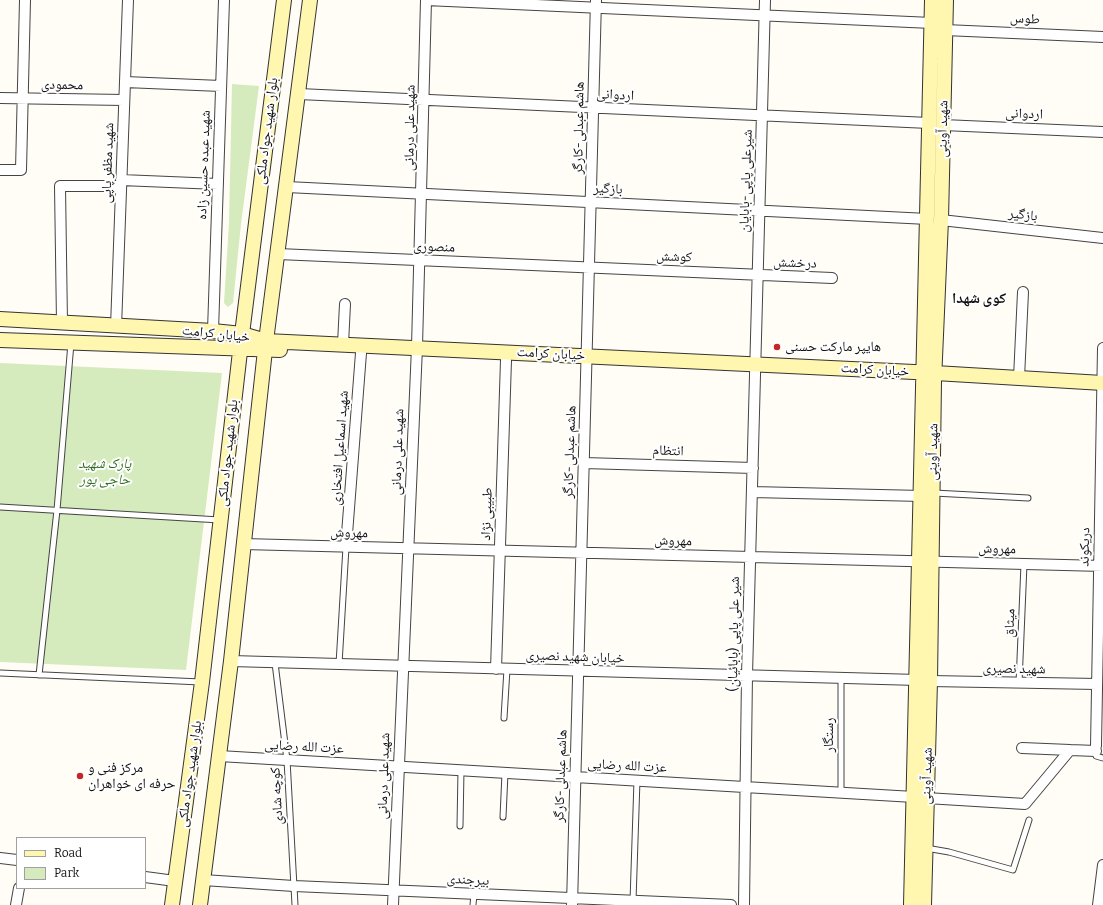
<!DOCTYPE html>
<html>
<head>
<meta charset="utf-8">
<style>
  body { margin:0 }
  #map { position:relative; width:1103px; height:905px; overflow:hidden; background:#fffdf5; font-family:Bitter,serif }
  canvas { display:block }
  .legend { position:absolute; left:16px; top:837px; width:130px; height:52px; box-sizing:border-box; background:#fff; border:1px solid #a0a0a0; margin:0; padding:5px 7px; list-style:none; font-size:12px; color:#111 }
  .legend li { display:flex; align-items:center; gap:8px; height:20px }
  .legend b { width:20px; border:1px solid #a0a0a0 }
</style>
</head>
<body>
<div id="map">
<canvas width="1103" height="905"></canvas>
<ul class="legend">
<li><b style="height:5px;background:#fff6b0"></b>Road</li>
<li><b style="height:11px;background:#d5ebbd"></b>Park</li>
</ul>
</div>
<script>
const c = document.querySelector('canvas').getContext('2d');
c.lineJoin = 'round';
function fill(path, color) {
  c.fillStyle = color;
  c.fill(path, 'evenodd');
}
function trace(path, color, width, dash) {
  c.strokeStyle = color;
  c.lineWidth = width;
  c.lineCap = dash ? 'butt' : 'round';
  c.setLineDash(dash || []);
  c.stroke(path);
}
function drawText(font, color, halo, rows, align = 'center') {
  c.font = font + ' Bitter,"Noto Naskh Arabic",serif';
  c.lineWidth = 4;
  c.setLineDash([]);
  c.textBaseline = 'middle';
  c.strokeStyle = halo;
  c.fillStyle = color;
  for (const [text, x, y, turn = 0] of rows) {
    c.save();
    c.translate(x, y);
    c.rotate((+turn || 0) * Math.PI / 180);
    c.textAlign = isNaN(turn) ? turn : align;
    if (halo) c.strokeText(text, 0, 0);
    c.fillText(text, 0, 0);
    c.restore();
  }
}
fill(new Path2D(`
  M232,84l27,2 -18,138 -8,79 -5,4 -4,-4 5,-80z
  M0,363l222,10 -36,297 -186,-8z`), '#d5ebbd');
const lane = new Path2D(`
  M934,493l94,5
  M0,507l220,13
  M275,663l12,97 8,145
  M339,664l7,-117
  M0,673l201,9
  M39,675l18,-165 14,-167
  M1019,683l5,-119
  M504,718l3,-49
  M1096,750v6l7,2
  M841,792v-114
  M503,817l2,-44
  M460,826l1,-56
  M926,848l23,4 64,18 16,-50
  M633,901l4,-121
  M473,905l1,-11`);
const street = new Path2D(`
  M945,30l158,7
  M125,82l96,4
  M299,94l630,29
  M0,98l124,2
  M943,125l160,7
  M0,170h21l4,-170
  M121,180l97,4
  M287,187l641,32
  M941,220l162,18
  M278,254l554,24
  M62,323l-2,-137h61
  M116,327l12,-327
  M213,331l11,-331
  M343,344l2,-40
  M1019,378l4,-86
  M584,463l169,5
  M752,492l170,4
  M243,544l860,22
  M346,547l15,-194
  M231,661l687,19
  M496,669l10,-309
  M930,681l167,3
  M1096,746l7,-398
  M1022,748l48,2
  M219,756l695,41
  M926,798l99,6 45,-54 26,1
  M0,858l17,2
  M145,877l30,4
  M203,880l91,6 437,19
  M16,905l3,-17
  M393,905l24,-558 9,-347 506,23
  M572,905l24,-905
  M744,905l3,-230 18,-675
  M1098,905l5,-40`);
const secondary = new Path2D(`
  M0,319l213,12 29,3 24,7 669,32 168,10
  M0,340l280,10
  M172,905l30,-223 40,-348 42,-334
  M200,905l31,-244 35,-320 44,-341
  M911,905l21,-905
  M924,905l6,-224 4,-300 7,-161 5,-220`);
trace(lane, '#444', 7);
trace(street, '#444', 12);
trace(secondary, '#333', 16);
trace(lane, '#fff', 5);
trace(street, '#fff', 10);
trace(secondary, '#fff6b0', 14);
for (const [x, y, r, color] of [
  [777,347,4,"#c4262e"],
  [80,776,4,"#c4262e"]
]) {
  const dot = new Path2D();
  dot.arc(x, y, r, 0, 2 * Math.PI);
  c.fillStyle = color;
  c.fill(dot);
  trace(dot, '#fff', 1.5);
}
drawText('14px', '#111', '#fff', [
  ["طوس",1025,19,3],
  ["محمودی",62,85,1],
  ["اردوانی",615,95,3],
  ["اردوانی",1024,114,2],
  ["شهید علی درمانی",410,128,-89],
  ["هاشم عبدلی-کارگر",579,128,-89],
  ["شهید آوینی",943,129,-89],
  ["بلوار شهید جواد ملکی",267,131,-83],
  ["شهید مظفر پاپی",108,163,-88],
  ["شهید عبده حسین زاده",204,165,-88],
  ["شیرعلی پاپی-بابایان",746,181,-88],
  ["بازگیر",608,189,3],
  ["بازگیر",1023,215,6],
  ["منصوری",434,247,2],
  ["کوشش",674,257,2],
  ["درخشش",795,263,2],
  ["خیابان کرامت",216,334,6],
  ["خیابان کرامت",551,354,3],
  ["خیابان کرامت",875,370,3],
  ["شهید اسماعیل افتخاری",340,448,-86],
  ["انتظام",668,451,2],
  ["شهید علی درمانی",398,452,-88],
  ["هاشم عبدلی-کارگر",570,452,-88],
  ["شهید آوینی",933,452,-89],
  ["بلوار شهید جواد ملکی",228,453,-84],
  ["طبیبی نژاد",487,514,-88],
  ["مهروش",349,533,1],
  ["مهروش",673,541,1],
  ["دریکوند",1085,547,-89],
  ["مهروش",997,549,1],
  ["میثاق",1010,623,-88],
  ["شیر علی پاپی (بابائیان)",734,634,-89],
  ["خیابان شهید نصیری",575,657,2],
  ["شهید نصیری",1014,669,1],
  ["رستگار",829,735,-90],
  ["عزت الله رضایی",304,747,3],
  ["عزت الله رضایی",627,766,3],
  ["بلوار شهید جواد ملکی",190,774,-82],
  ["شهید علی درمانی",384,776,-88],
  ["هاشم عبدلی-کارگر",561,776,-88],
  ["شهید آوینی",927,776,-88],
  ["کوچه شادی",277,796,-93],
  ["بیرجندی",468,880,3]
]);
drawText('14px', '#111', '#fff', [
  ["هایپر مارکت حسنی",785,347],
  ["مرکز فنی و",88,768],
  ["حرفه ای خواهران",88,784]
], 'left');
drawText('italic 14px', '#2f6b1f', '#fff', [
  ["پارک شهید",105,464],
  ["حاجی پور",105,480]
]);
drawText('bold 15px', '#111', '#fff', [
  ["کوی شهدا",979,299]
]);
</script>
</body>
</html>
